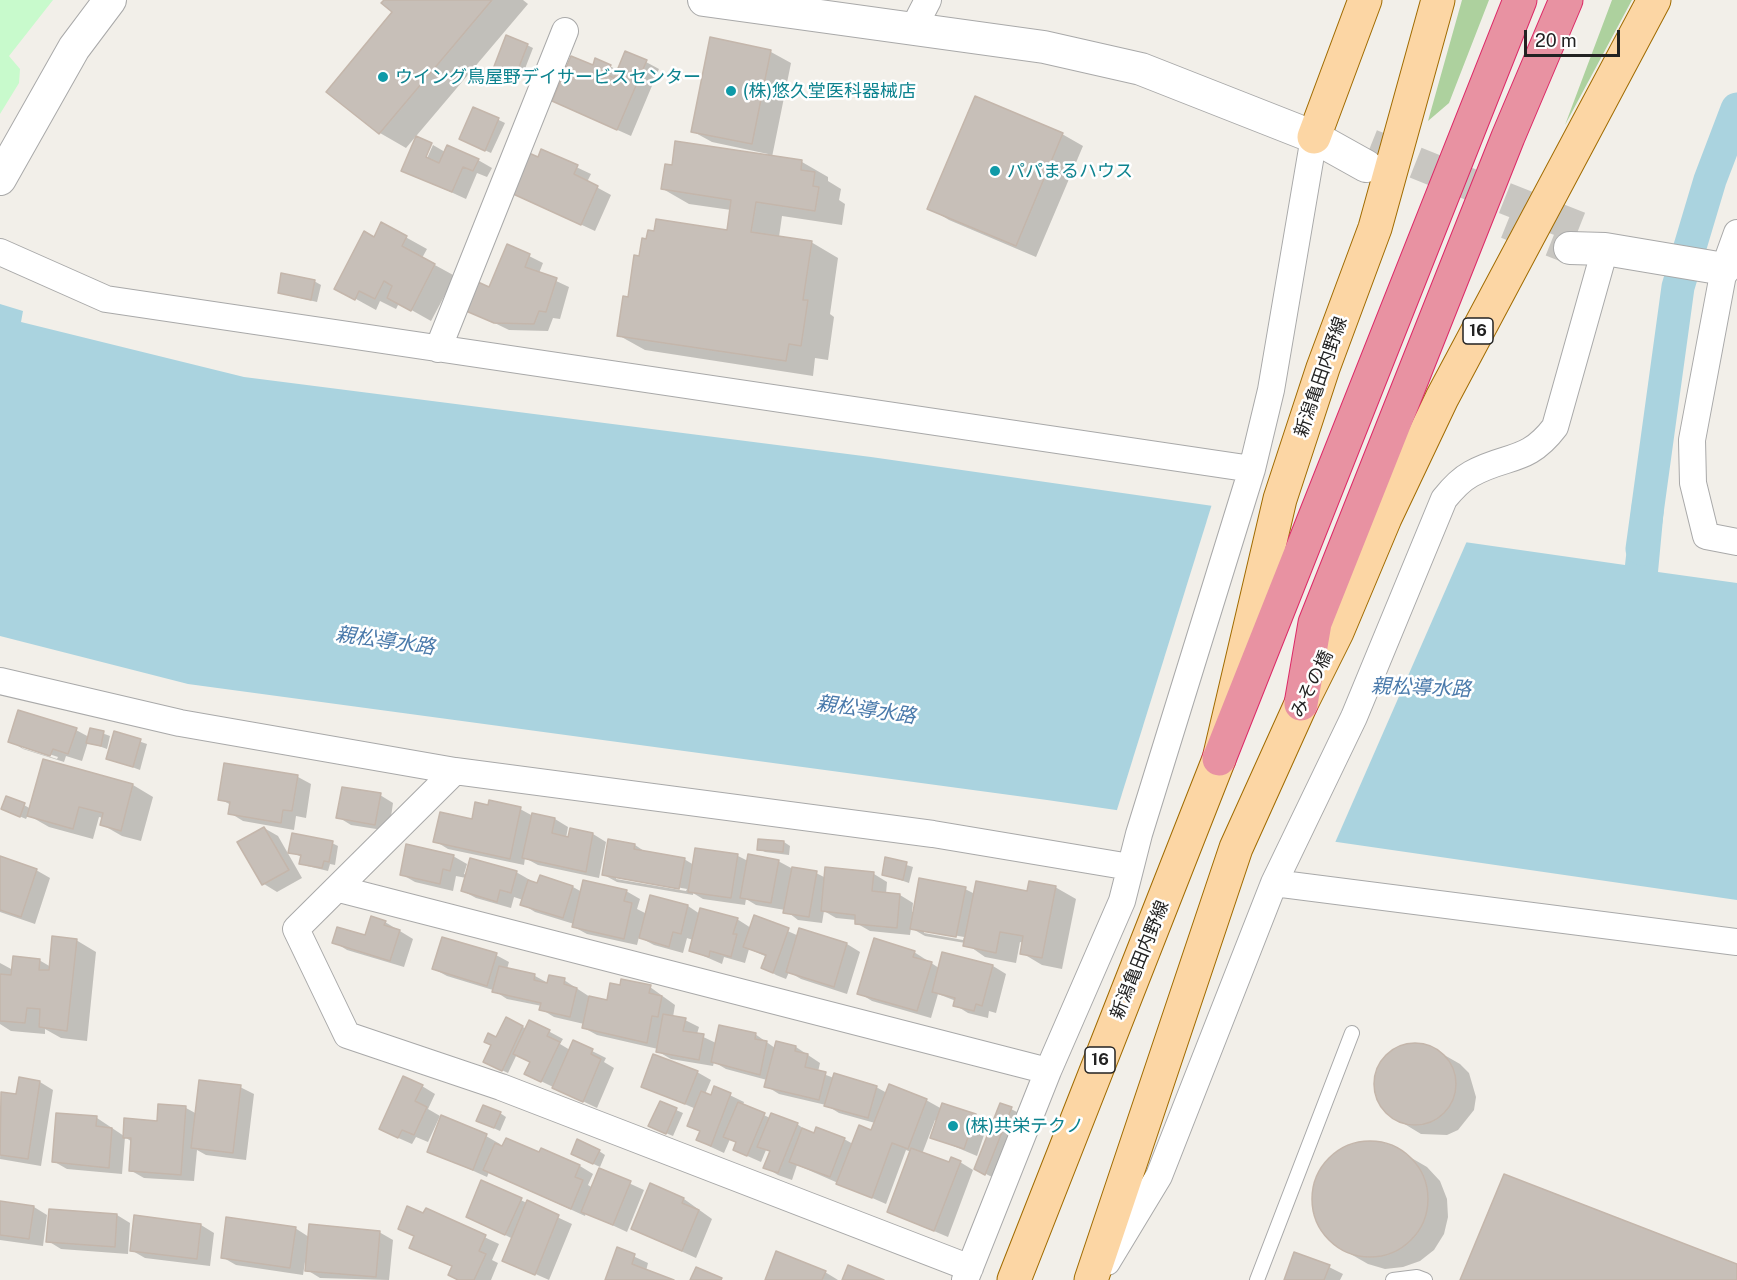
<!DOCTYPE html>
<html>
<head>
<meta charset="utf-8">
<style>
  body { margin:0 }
  #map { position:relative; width:1737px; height:1280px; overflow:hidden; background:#f2efe9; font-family:"Public Sans",sans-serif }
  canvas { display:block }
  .scale { position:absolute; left:1524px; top:30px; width:96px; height:27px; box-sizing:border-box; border:3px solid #222; border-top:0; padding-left:8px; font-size:18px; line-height:21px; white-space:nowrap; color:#222; -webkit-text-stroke:4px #fff; paint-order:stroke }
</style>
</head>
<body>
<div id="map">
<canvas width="1737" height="1280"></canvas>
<div class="scale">20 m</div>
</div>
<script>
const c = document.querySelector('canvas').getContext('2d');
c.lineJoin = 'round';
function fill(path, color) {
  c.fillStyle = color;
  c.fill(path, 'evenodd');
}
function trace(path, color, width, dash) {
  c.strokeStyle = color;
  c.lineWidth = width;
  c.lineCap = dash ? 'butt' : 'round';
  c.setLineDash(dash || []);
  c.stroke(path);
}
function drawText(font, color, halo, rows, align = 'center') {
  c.font = font + ' "Public Sans","Noto Sans JP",sans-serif';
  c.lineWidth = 5;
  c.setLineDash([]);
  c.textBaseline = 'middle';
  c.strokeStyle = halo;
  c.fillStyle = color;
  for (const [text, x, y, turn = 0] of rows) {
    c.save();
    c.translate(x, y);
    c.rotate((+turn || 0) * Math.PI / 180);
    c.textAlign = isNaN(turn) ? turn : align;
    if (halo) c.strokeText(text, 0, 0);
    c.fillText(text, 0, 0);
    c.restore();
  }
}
fill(new Path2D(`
  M1462,0h27l-40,103 -21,18z
  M1612,0h20l-67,125z`), '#add19e');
fill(new Path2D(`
  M0,0h53l-44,56 11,13 -1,14 -19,31z`), '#c8facc');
fill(new Path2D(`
  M0,304l23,7 -2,11 223,55 627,80 754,108 7,-62 32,5 -6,64 79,11v317l-690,-100 -859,-116 -188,-48z`), '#aad3df');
fill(new Path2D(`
  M1212,504l255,37 -133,304 -218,-32z`), '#f2efe9');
fill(new Path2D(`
  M386,0h137l5,4 -122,144 -26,-15 14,-122z
  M527,45l6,3 -12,31 -20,-7z
  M771,52l20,11 -19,94 30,5 26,15v4l13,8 -2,11 6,4 -3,21 -60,-9 -3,21 32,5 27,16 -8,56 4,3 -6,43 -13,-2 -2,18 -168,-26 -27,-15 22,-78 88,-25 3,-22 -42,-6 -26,-15 10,-23 94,-10 1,-2 -56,-12 -20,-11z
  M646,62l13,7 -28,67 -78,-35 40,-34 17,-1 8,5z
  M976,98l86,36 21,12 -47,111 -87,-37 -20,-12z
  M474,108l31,15 -14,30 -24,-11z
  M433,145l12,7 33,8 14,8 -5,9 -10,-4 -11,26 -63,-29 21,-5z
  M542,151l49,23 -4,8 24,13 -16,36 -82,-38z
  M382,224l45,25 -5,9 33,18 -24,45 -32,-18 -3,6 -16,-8 -4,9 -40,-22 39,-49z
  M529,256l14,7 -4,10 30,14 -9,32 -7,-1 -5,13 -39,-1 -41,-20z
  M314,281l7,4 -4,17 -38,-9z
  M91,729l19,7 -3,13 -19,-7 -6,19 -16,-5 -2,6 -41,-13 -13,-8 66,-11 13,7zM22,745l36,12 -1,2 -35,-11z
  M115,733l32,11 -7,26 -32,-12z
  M298,777l13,7 -5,34 -10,-2 -2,14 -51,-9 -13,-8 1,-8 -11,-6z
  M133,785l20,12 -12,44 -19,-5 -21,-12 2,-6 -4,-1 -6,22 -44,-12 -21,-12 -2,4 -23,-10 21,-4 7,4z
  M380,795l13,8 -4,28 -38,-6 -13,-8z
  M489,806l31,3 13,7 22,3 13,8 -2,11 27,-4 13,8 -7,36 -61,-13 -13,-7 -1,7 -76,-16 -13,-8 38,-21z
  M264,828l14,8 24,42 -25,14 -13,-8z
  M759,840l25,2 6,4 -1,9 -24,-3 -6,-3z
  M332,843l6,3 -3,19 -5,-1 -2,7 -21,-5 -7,-3 2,-6 -12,-5z
  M635,845l12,8 37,6 10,6 3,-16 41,7 10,5h30l15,8 23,4 10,5 48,-4 13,8 -1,12 14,1 13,8 -1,9h2l51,-23 10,5 54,-1 26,-6 21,12 -14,70 -20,-4 -20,-12 2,-10 -4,-1 -4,21 -31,-6 -20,-14 -40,-7 -14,-8 -1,7 -40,-4 -14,-8v-3l-20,-2 -12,-7 -2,12 -24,-3 -13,-10 -29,-5 -10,-6 -1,6 -42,-6 -10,-6v2l-76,-13 -13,-7zM616,876l71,13 -1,2 -70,-12zM924,930l40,7 -1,3 -39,-7z
  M453,856l14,8 -3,10 3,1 49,-3 14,8 -1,2 44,5 9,5 44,-1 14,8 -3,10 10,5 41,-8 12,8 37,5 14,9 4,-11 44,19 48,8 13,8 -13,42 -46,-15 -12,-7 -3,7 -10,-4 -13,-8 4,-10 -18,-8 -4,14 -21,-6 -2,7 -32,-14 3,-10 -6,-2 -4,15 -29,-8 -15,-8 -2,8 -50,-11 -13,-7v-3l-39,-12 -13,-8 1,-4 -9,-3 -3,11 -35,-10 -13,-7 3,-13 -10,-2 -3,15 -38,-9 -14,-8z
  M0,858l36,12 14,8 -15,46 -35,-12z
  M887,859l26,8 -4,16 -26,-9z
  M385,922l28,17 -9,28 -57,-17 -13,-8 31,-5z
  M76,940l20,12 -9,89 -26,-3 -16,-9v5l-34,-3 -11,-7v-61l13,7 26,-10 12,7z
  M914,952l25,16 54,-2 13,8 -10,39 -7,-2 -1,7 -20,-5 -13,-8 1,-4 -18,-7 -7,24 -59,-17 -13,-8z
  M496,955l13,7 -2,7 28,7 13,7 16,-3 26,17 18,5 42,-15 25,18 -2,12 12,3 14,7 -2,7 19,9 39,-9 20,14 2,-5 19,4 24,16 -2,9 16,6 42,9 11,6 39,7 16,9 33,7 13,7 -11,33 -45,-19 6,-16 -3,-1 -13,34 28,10 10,-2 13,8 -25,67 -59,-25 22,-60 -5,-2 -20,54 -89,-39 -5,15 -14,-5 -13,-8 6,-15 -5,-2 -5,12 -27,-12 3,-7 -7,-4 -6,14 -13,-6 -13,-7 3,-8 -12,-6 7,-17 -53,-23 54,-14 14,8 -6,14 7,2 3,-8 29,14 -1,3 27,13 27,6 13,9 34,6 9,5 19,-12 3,-9 -36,-10 -13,-8 -47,-11 -13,-8 1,-6 -41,-11 -12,-7 -1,4 -42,-7 -14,-8 1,-2 -61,-14 -13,-7v-4l-30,-7 -13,-8 1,-3 -35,-7 -14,-9 -46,-14 -13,-7z
  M506,1019l21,10 3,-7 20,10 13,7 -3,5 10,6 4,-8 32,16 -2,4 10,6 -17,40 -71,-34 5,-12 -14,-8 -9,19 -17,-8 6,-26z
  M1413,1044l13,2 13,6 21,12 9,9 7,24 -2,13 -16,20 -11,5 -26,-1 -33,-20 -13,-23 4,-26 9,-11 12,-7z
  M20,1079l20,3 13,8 -12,76 -41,-7 2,-65 16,2z
  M422,1086l13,8 -7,15 12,7 -12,26 -12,-5 -4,7 -18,-8z
  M240,1087l14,7 -8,66 -40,-5 -9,-5 -3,31 -50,-3 -14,-8 2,-28 -7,-5 -3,37 -55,-5 -14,-8 44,-43 27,18 62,-28 11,6z
  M660,1103l23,10 -10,23 -17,-7z
  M1011,1109l6,3 -25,65 -10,-5z
  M500,1113l6,4 -6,14 -22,-10z
  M486,1136l14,8 -1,2 40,8 2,-4 39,16 13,8 -5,11 5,3 7,-18 44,20 -17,42 -41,-19 -1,3 -96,-44 -2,5 -58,-26z
  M1370,1142l19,3 38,22 13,14 7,18 1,18 -4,17 -10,16 -14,11 -17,6 -18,2 -17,-5 -21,-12 -17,-11 -11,-16 -6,-18 1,-19 7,-19 12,-14 17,-10z
  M599,1151l6,4 -5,12 -21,-10z
  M482,1182l90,42 -23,56 -45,-20 9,-21 -45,-23z
  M651,1185l33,14 28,20 -16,39 -63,-29z
  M0,1203l34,4 13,8 -4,31 -43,-6z
  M50,1210l67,5 13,8 -2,31 -67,-5 -13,-8z
  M427,1210l72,34 -7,16 6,3 -7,17h-32l-6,-13 -42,-20 5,-10 -16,-9 24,-13z
  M201,1225l13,8 -4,33 -65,-8 -14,-8z
  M295,1228l14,9 70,-5 14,8 -4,40 -69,-2 -13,-8v-8h-2l-2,13 -67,-10 -14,-8z
  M618,1249l30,14 -2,8 24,9h-64z
  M1329,1267l14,7 -3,6h-55z
  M825,1272l13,8h-72z`), '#0003');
trace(new Path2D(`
  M1642,549l36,-262 32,-107 27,-71`), '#aad3df', 33);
const building = new Path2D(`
  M384,0h108l-113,134 -53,-42 66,-80 -11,-9z
  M506,35l22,9 -13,33 -22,-8z
  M710,37l61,13 -19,94 -61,-12z
  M625,51l22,9 -30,70 -65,-29 19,-45 22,9 2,-7 16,7 -5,9 8,4z
  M975,96l88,37 -47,113 -89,-37z
  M473,107l26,11 -14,33 -26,-12z
  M416,136l16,7 -6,14 13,6 8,-18 32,14 -6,12 -10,-4 -11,25 -51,-21z
  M675,141l127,19 -1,10 14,2 -2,14 6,1 -4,24 -59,-9 -5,30 61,9 -9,59h5l-7,46 -12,-2 -3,17 -169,-25 6,-40 5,1 6,-42 5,1 3,-18 4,1 2,-9 6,1 2,-12 71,11 4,-30 -70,-11 4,-25 7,1z
  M541,149l37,16 -4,9 24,12 -17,39 -70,-32 18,-40 9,4z
  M381,222l26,14 -5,10 33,18 -24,47 -24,-13 5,-12 -8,-5 -9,18 -16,-8 -4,9 -21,-11 30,-58 10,6z
  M507,244l23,10 -5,13 32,11 -11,34 -7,-1 -5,13 -40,-1 -28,-12 12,-29 11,5z
  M281,273l34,7 -4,20 -33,-7z
  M18,710l59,18 -9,26 -15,-5 -3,7 -42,-14z
  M90,728l14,3 -3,15 -15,-3z
  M114,731l27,8 -8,28 -27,-8z
  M43,759l90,25 -12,47 -21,-6 3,-12 -24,-6 -6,22 -46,-13z
  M224,763l74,12 -6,36 -9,-1 -2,13 -53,-9 2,-12 -12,-2z
  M342,787l39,6 -6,32 -39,-7z
  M6,796l19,7 -5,14 -19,-8z
  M489,800l32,7 -11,52 -77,-17 7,-30 32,7 3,-17 13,3z
  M532,813l23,5 -3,15 16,4 2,-9 23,5 -7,39 -64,-14z
  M264,827l25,43 -27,15 -25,-43z
  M292,833l41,8 -4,21 -5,-1 -2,7 -23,-4 2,-9 -13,-2z
  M608,839l27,5 -1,5 51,9 -6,31 -77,-14z
  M758,839l26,2 -1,11 -26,-2z
  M406,844l48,11 -4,16 -7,-2 -3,15 -40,-9z
  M695,848l43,6 -7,44 -43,-6z
  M748,854l31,6 -8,43 -31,-5z
  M0,856l37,13 -16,48 -21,-7z
  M885,857l22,5 -4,18 -21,-5z
  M470,858l47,13 -6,22 -11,-3 -3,12 -36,-11z
  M792,867l25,4 -8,46 -26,-4z
  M825,867l49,5 -2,19 28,3 -3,34 -42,-4v-9l-34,-4z
  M540,875l33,11 -10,32 -43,-13 8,-25 9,3z
  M919,878l47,9 -10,50 -46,-8z
  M583,880l44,10 -3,11 8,2 -8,36 -52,-12z
  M976,881l51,10 2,-10 27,5 -14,72 -22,-4 3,-18 -23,-4 -4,21 -33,-7z
  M650,895l38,10 -7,29 -8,-2 -4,15 -30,-9z
  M700,908l38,10 -5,16h4l-6,23 -21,-6 -1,6 -20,-6z
  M754,915l35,13 -16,45 -12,-5 5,-13 -23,-8z
  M371,916l15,5 -2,4 16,5 -10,31 -58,-18 5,-16 28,8z
  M799,928l48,15 -13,44 -48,-15z
  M52,936l25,3 -10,92 -28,-4 1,-18 -13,-1 -2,15 -25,-2v-47l11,1 2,-19 27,3 -1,11h10z
  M442,937l55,16 -10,33 -55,-17z
  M874,938l41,13 -2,6 19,5 -15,49 -60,-17z
  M942,952l51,13 -11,41 -6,-2 -2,7 -21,-5 2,-8 -23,-6z
  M499,966l36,8 -1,6 13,3 2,-8 16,3 -1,6 13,4 -7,29 -31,-7 2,-7 -49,-11z
  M621,979l30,6 -2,8 13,3 -4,21 -6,-1 -5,27 -65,-15 7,-32 18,4 3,-17 10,2z
  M663,1014l23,4 -3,13 21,3 -5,26 -43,-8z
  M506,1017l17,9 -21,45 -19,-9 8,-17 -7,-3 4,-9 8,4z
  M529,1020l21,10 -3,6 13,6 -19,40 -17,-8 6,-12 -17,-8z
  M719,1025l37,8 -1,6 12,2 -7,34 -49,-13z
  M573,1040l20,9 -2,5 10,5 -18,43 -31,-14z
  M776,1041l20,5 -1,5 13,3 -3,13 21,5 -7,28 -55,-13z
  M1374 1084a41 41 0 1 1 82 0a41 41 0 1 1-82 0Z
  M653,1054l45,17 -13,33 -44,-17z
  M834,1073l43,13 -9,32 -44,-12z
  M403,1076l20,9 -8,16 12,6 -13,28 -12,-5 -4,8 -19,-9z
  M19,1077l21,4 -12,78 -28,-4 1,-63 15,2z
  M199,1080l42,5 -8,68 -42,-5z
  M889,1084l38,15 -19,50 -16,-6 -20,55 -36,-14 23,-59 12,5z
  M714,1086l17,7 -20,53 -15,-6 4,-9 -13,-5 14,-35 10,4z
  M660,1101l17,7 -11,26 -18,-8z
  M738,1102l27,11 -18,43 -14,-6 3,-8 -13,-5z
  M942,1103l34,11 -12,35 -34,-11z
  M1000,1103l12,4 -27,68 -11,-6z
  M158,1104l28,2 -5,69 -52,-4 2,-33h-8l1,-20 33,3z
  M483,1105l18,7 -7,16 -18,-7z
  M56,1113l41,3 -1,10 16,2 -3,40 -57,-6z
  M771,1113l27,10 -20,50 -15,-5 7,-17 -13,-4z
  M441,1115l46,19 -14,36 -46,-18z
  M816,1127l29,11 -15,39 -41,-15 13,-34 12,5z
  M506,1138l33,14 2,-4 39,17 -5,12 8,3 -12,29 -88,-39 12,-27 7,3z
  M577,1139l23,11 -7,14 -22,-10z
  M1312 1199a58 58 0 1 1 116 0a58 58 0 1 1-116 0Z
  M911,1148l38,14 2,-5 10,4 -27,70 -47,-19z
  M599,1168l32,13 -18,44 -32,-13z
  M1504,1174l233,90v16h-277z
  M481,1180l41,18 -17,37 -39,-18z
  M650,1183l34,15 -2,5 17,7 -17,41 -51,-22z
  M527,1200l32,15 -24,60 -33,-14z
  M0,1201l34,5 -5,33 -29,-4z
  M407,1206l16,7 3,-5 60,27 -7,16 7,3 -12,26h-16l-10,-5 4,-9 -43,-18 5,-12 -16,-7z
  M49,1209l68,5 -2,33 -69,-5z
  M134,1215l67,9 -4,35 -67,-8z
  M226,1217l70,10 -6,41 -69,-10z
  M309,1224l71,7 -4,46 -71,-6z
  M617,1247l18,7 -3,10 42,16h-69z
  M776,1251l50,20 -4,9h-57z
  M1294,1252l36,13 -6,15h-40z
  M848,1265l36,15h-42z
  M696,1267l26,11 -1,2h-31z`);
fill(building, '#c7bfb8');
trace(building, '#c4b6ab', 1.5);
trace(new Path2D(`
  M1371,145l209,83
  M1507,223l63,25`), '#c8c6c1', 32, [32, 16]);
const service = new Path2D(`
  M1257,1280l95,-247
  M1393,1280l24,-3 8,3`);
const minor = new Path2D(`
  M912,31l16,-31
  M1737,233l-13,36 -32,171 1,43 13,53 31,6
  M0,252l106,47 1146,170
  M438,349l127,-318
  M0,681l180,42 275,48 478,63 197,33
  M455,771l-159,158 51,106 154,52 469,181
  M1274,883l463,59
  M339,889l709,182
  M1107,1262l52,-86 115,-293 80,-166 90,-218c8,-10 16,-19 27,-25 36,-20 56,-10 84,-47l50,-178
  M965,1280l83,-209 74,-170 17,-67 113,-365 19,-79 43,-253`);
const tertiary = new Path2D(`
  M704,0l340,47 97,22 173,68 52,29
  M0,179l74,-131 36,-48
  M1570,248l35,1 119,20`);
const primary = new Path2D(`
  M1314,137l51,-137
  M1014,1280l205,-521 61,-260 43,-131 52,-140 63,-228
  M1091,1280l145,-432 65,-144 36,-72 48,-114 57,-120 212,-398`);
const motorway = new Path2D(`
  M1301,704l14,-81 193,-486 58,-137
  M1219,759l301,-759`);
trace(service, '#a9a9a9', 16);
trace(minor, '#a9a9a9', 28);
trace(tertiary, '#a9a9a9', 34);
trace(primary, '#a06b00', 35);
trace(motorway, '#dc2a67', 35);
trace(service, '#fff', 14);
trace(minor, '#fff', 26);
trace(tertiary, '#fff', 32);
trace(primary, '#fcd6a4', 33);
trace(motorway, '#e892a2', 33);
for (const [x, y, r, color] of [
  [383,77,6,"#0f9aa8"],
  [731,91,6,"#0f9aa8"],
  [995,171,6,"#0f9aa8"],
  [953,1126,6,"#0f9aa8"]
]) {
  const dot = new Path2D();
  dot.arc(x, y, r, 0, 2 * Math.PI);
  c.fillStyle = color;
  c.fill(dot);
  trace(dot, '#fff', 2);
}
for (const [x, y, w] of [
  [1478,331,30],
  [1100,1060,30]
]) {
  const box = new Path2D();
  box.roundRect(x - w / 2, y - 13, w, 26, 4.5);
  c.fillStyle = '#fff';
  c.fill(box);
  trace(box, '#222', 1.5);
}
drawText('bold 16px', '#222', null, [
  ["16",1478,331],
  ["16",1100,1060]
]);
drawText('18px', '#0d838f', '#fff', [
  ["ウイング鳥屋野デイサービスセンター",395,77],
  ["(株)悠久堂医科器械店",743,91],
  ["パパまるハウス",1007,171],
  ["(株)共栄テクノ",965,1126]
], 'left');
drawText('18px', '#222', '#fff', [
  ["新潟亀田内野線",1321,377,-71],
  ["みその橋",1312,684,-64],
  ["新潟亀田内野線",1140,960,-68]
]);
drawText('italic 20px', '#4a7aab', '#fff', [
  ["親松導水路",385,641,8],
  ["親松導水路",1421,688,2],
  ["親松導水路",866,710,8]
]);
</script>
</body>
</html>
